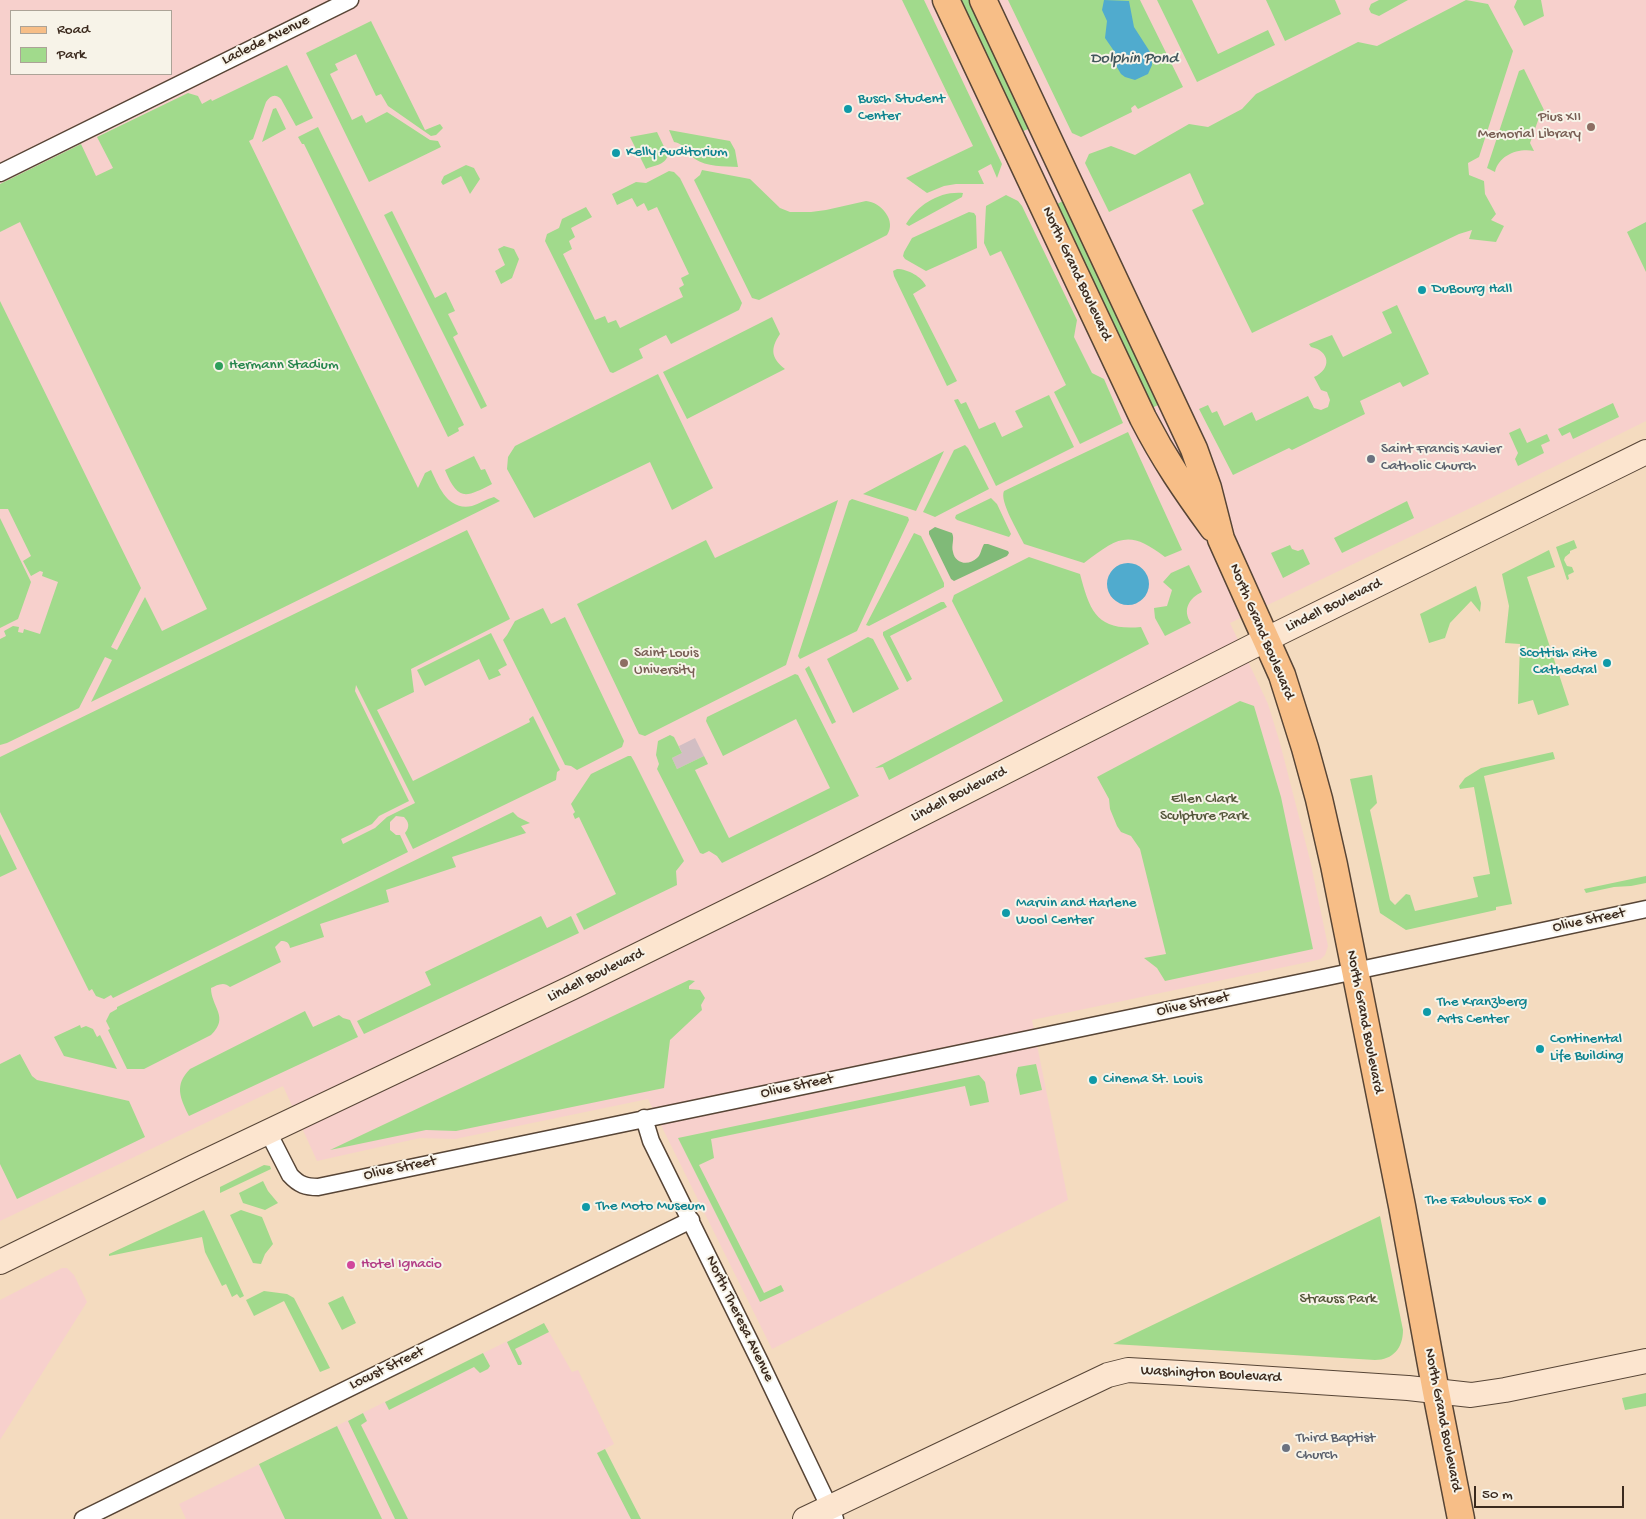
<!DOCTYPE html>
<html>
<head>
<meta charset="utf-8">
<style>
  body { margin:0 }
  #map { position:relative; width:1646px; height:1519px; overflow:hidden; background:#f4dbbf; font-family:"Gochi Hand",sans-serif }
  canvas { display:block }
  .legend { position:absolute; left:10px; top:10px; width:162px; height:65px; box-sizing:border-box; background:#f7f3e8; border:1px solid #aca397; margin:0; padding:6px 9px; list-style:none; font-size:15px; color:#3b2a1e }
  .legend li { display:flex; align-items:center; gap:10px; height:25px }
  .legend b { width:25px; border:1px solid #aca397 }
  .scale { position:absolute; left:1474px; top:1486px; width:150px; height:22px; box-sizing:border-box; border:2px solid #3b2a1e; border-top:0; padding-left:6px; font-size:15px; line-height:18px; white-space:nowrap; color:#3b2a1e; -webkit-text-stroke:4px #f7f3e8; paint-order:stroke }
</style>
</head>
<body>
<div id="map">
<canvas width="1646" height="1519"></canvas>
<ul class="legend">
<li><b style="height:6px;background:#f7be87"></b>Road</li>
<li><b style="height:14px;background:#a1da8c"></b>Park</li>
</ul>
<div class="scale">50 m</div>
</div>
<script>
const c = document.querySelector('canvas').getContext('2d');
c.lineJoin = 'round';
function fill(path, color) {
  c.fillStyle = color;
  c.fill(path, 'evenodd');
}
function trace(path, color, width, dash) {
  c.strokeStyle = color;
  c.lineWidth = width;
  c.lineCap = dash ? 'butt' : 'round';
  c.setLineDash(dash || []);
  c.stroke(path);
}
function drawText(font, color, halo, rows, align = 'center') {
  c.font = font + ' "Gochi Hand",sans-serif';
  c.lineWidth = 4;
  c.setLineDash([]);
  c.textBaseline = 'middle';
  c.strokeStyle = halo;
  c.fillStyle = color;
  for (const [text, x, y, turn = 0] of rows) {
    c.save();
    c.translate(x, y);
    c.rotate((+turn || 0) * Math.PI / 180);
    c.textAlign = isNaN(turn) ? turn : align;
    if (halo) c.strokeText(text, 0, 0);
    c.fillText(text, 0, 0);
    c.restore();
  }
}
fill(new Path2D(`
  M0,0h1646v421l-165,82 -251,120 38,81 12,39 30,117 18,86 -3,9 -4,4 -8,2 -281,59 36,180 -296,149 -124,-250 -193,40 -35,-1 -103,23 -34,-75 -283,135zM11,11h160v63h-160z
  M62,1268h5l7,7 13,27 -87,138v-140z
  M544,1323l28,49 6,-2 36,74 -9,5 36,70h-455l-7,-15z`), '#f7d0cc');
fill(new Path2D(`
  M695,738l9,18 -27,13 -5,-11 10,-5 -3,-7z`), '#d2bec3');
fill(new Path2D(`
  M902,0h22l78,164 -5,14 -6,-14 -13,7 6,13h-28l-12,2 -17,7 -21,-15 67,-32z
  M958,0h13l62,127 -12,5z
  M1008,0h132l43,87 -45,22 -3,-4 -4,3 1,4 -51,25 -9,-4z
  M1157,0h35l26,54 50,-24 7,15 -78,37z
  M1266,0h69l6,14 -56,27z
  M1379,0h29l-29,16 -8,-3 -2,-4 2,-5z
  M1466,0l22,4 25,47 -34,106 -11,6 1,12 15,6 1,13 11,20 -5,6 13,6 -8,16 -27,-3 3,-9 -13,4 -207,99 -60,-123 12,-6 -14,-31 -81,39 -24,-49 4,-9 22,-8 24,9 54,-31 19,3 34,-18 14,-15 102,-52 19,4z
  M1517,0h24l3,16 -20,10 -10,-19z
  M371,21l54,109 15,-6 3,4 -7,7 -5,1 -43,-30 -7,-12 -5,2 -20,-42 -21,10 3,6 -8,4 22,46 10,-5 4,8 21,-11 43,28 8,1 3,6 -72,35 -63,-129z
  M287,65l26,53 -17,8 -15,-27c-6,-6 -11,-3 -15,3l-13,37 -4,2 169,347 7,-15 6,-3c8,17 17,41 41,36 7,-2 14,-7 22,-9l6,4 -409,201 21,-42 -7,-3 -26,51 -72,35 -7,2v-106l6,-3 -2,-5 9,-5 6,1 -1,5 5,1 1,-4 16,5 18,-52 -16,-6 1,-4 -3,-1 -9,5 -8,-15 8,-5 -23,-47h-8v-208l141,287 -30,59 6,3 28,-53 17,34 45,-22 -187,-387 -20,10v-48l81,-40 15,32 17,-8 -16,-31 91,-44 10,3 4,8 9,-5 1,2z
  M1524,69l20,41 -3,2 -11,31 4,8c-16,-3 -35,4 -39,21l-8,-4 32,-97z
  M276,108l10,21 -24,13 11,-33z
  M318,127l146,298 -6,3 1,3 -11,6 -144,-293h-2l-4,-7z
  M669,130l61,11 5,9 3,17c-13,-1 -32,0 -43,-8 -8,-6 -8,-14 -21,-17z
  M657,132l11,23c-3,11 -15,10 -22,14l-16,-32z
  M466,165l8,3 6,11 -10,15 -9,-18 -18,9 -2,-3 3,-6z
  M702,170l48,9 30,29 10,4h21l15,-2 40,-9c15,1 31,20 21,34l-128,65 -7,-2 -58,-118 6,-5z
  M669,171l5,1 6,6 62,125 -3,7 -68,34 -5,-9 -27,14 4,9 -30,15 -3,-1 -65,-131 2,-7 12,-6 3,-9 24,-12 6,10 -21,11 4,9 -6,4 3,8 -9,5 32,66 10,-4 3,7 8,-3 4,8 63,-31 -4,-9 5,-3 -3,-7 8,-4 -32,-67 -9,4 -4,-8 -7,4 -5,-9 -15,7 -5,-11 24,-12 10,1z
  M963,193l-1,4 -53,29 -3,-2c12,-19 33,-33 57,-31z
  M1006,195l12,6 4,5 55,114 -3,17 18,36 12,6 19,44 -43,21 -26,-52 12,-7 -65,-134 -11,5 -6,-13 2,-37z
  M1067,199l95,204 -12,6 -95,-204z
  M392,211l43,87 11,-6 9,19 -7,3 10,20 -5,3 34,69 -6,3 -97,-194z
  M969,212l5,1 2,3 1,32 -51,23 -21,-12 -2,-3 1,-4 8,-14z
  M1646,222v50l-19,-40z
  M504,246l10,3 5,10 -7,19 -11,6 -6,-13 10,-6 -7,-16z
  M897,269c11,0 25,8 29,17l-13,8 44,87 -10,5 -53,-110 -1,-5z
  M1397,305l32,69 -26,13 -3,-5 -40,19 5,13 -73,36 -3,-2 -56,27 -34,-66 9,-4 4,8 5,-2 7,15 28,-14 4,9 52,-25 6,12 7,2 7,-3 2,-7 -3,-8 -6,-2 -7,-13c18,-8 16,-26 -3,-30l-2,-3 23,-9 11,22 49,-24 -10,-21z
  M772,317l8,17c-10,15 -9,24 5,35l-98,50 -24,-47z
  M658,374l55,114 -41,22 -22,-48 -116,56 -27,-49 1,-12 7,-11z
  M1049,395l25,52 -78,39 -42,-86 4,-1 3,5 5,-2 13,27 16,-7 7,15 21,-10 -8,-16z
  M1613,403l6,14 -46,22 -3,-7 -8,4 -4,-7z
  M1520,428l7,15 20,-9 3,7 -9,4 3,8 -26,13 -3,-7 3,-6 -9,-20z
  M1128,432l54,118 -17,7c-36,-28 -47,-20 -81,6l-60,-19c-5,-11 -25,-43 -20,-53z
  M965,445l3,3 21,41 -54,28 -12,-5 31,-62z
  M944,451l-28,60 -53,-17z
  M474,456l7,14 4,-1 7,15c-27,14 -34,17 -47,-14z
  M991,498l6,6 14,30 -2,3 -52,-17 -2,-2 1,-3z
  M852,499l56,18 1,3 -52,111 -57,28 -2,-3 51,-155z
  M838,500l-52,165 -141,71 -6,-2 -62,-130 129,-64 9,18z
  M1407,501l7,17 -72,35 -8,-15z
  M0,518l31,64 -13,37 -18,9z
  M467,530l43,89 -99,50 3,23 -37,18 36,71 117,-59 -1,-3 4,-3 27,54 -3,2 -1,8 -143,69 -8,-16c5,-6 4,-11 -1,-16l-8,-1 -6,6v8l6,5h4l8,17 -295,146 -2,-3 -7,4 -8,-3 -4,-7 -3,2 -89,-179v-55zM356,685l59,118 -28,14 -12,11 -32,16 -2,-5 31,-15 7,-8 30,-15 -54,-110z
  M914,533l7,3 23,47v4l-75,39 -3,-1z
  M1574,540l3,8 -7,3v2l-5,4 -1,3 3,6 5,1 2,5 -6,3 1,4 -2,1 -11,-33z
  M1290,545l2,4 6,2 5,-2 7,15 -27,14 -12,-25z
  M1549,550l6,17 -28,10 42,128 -31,10 -5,-15 -15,4 2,-60 -15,-1 4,-37 -7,-32z
  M1029,557l51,17c10,38 17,57 61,53l8,17 -260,136 -6,-13 -8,1 128,-67 -51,-100 2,-6z
  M1189,565l13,27c-13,6 -20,18 -11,31l-26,13 -10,-18 -1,-10 13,-2 5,-16 -9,-8 8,-9z
  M1476,586l5,17 -1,9 -9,-11 -21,22 -5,15 -16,5 -9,-29z
  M941,602h3l3,5 -57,29 22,43 -5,3 -24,-47v-3z
  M543,608l8,16 14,-7 59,124 -2,6 -45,23 -6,-4 -6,-1 -62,-125 4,-5 8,-14z
  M491,633l16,32 -9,5 3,5 -12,5 -10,-21 -54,27 -8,-16z
  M868,637l5,2 26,50 -46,24 -26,-54z
  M809,666l27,56 -4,2 -27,-55z
  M795,674l3,1 61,121 -137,67 -5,-7 -8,-5 -6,3 -3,-1 -43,-84 2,-5 -3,-9 2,-14 12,-6 4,2 8,16 -10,5 5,11 27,-13 4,8 -13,6 34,68 101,-50 -34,-69 -73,37 -17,-35 1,-4z
  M1240,701l14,5 27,91 32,152 -148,32 -8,-13 -13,-10 22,-4 -26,-105 -9,-13 -10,-4 -4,-6 -7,-17 -1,-10 -12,-22z
  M1553,752l2,7 -71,17 28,128 -16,3v3l-90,20 -26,-17 -30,-134 22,-4 5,28 -7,7 20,90 5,5 11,-11 4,1 5,16 63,-14 -5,-20 17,-3 -16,-87 -14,2 -1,-3 6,-8 16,-10z
  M628,756h3l3,5 50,100 -8,10 1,14 -93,45 -8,-16 40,-20 -37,-77 -4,2 -2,-5 2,-2 -4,-8 20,-30z
  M513,812l5,5 12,6 -9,3 5,7 -74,24 4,10 -70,23 3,12 -69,22 4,13 -34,11c-1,-6 -4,-7 -9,-7l-6,6 6,15 -51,25c-6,-6 -13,-2 -19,1 0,19 19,29 0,47l-67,34h-17l-19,-39 2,-1 -4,-8 4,-8 7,-4v-2z
  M0,834l17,35 -17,8z
  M1646,876v7l-15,3 -17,1 -28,6 -2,-4z
  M541,916l6,12 24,-12 8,17 -215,101 -7,-13 74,-36 -6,-13z
  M689,980l6,1 -6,5v3l11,1 5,8 -4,7 1,5 -32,30 -6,48 -208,43 -30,-1 -96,20z
  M305,1011l8,16 26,-12 4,3 7,2 8,17 -169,79c-9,-18 -15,-31 1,-47z
  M80,1025l1,3 5,-2 7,3 4,8 3,-2 17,34 -53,-13 -10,-19z
  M20,1054l12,22 5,4 92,21 16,36 -128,62 -17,-35v-100z
  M1036,1064l6,26 -22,5 -4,-20 2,-8z
  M979,1075l6,7 4,20 -19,4 -5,-20 -254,53 3,19 -15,7 65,128 17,-8 3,6 -24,11 -82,-164z
  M264,1165l6,1 1,3 -51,24v-6z
  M263,1181l5,10 10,12 -13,7 -22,-7 -4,-10z
  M204,1210l40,86 -4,2 -3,-4 -5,3 -6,-13 -4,2 -17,-34 -3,-15 -93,19v-2z
  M241,1210l21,7 11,27 -8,10 -4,10 -8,-1 -23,-48z
  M1380,1216l23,114c0,18 -10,30 -28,30l-262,-16z
  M264,1291l23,3 7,4 36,70 -10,4 -36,-71 -30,15 -8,-16z
  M343,1296l13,27 -14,7 -14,-27z
  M544,1323l5,9 -34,17 7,14 -1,2h-3l-11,-23z
  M483,1353l7,13 -2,3 -8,4 -6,-6 -85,43 -4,-8z
  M1646,1393v13l-21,4 -3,-12z
  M363,1413l4,8 -6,4 47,94h-13l-47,-98z
  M337,1426l45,93h-97l-26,-55z
  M605,1449l36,70h-10l-34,-66z`), '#a1da8c');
fill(new Path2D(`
  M935,527l17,6c3,6 -1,12 1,19 2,12 16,14 24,6 4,-3 4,-9 7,-14h4l20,7 1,2 -2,3 -53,25 -3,-2 -22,-45v-3z`), '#80ba78');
fill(new Path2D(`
  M1104,0l25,1 5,26 18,28v10l-4,9 -13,6 -10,-3 -4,-3 -6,-10 -1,-13 -9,-13 2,-17 -5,-11z
  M1107 584a21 21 0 1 1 42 0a21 21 0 1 1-42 0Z`), '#50abce');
const street = new Path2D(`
  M0,173l350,-173
  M644,1118l7,23 109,221 75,157
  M268,1132l22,43c9,10 16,12 28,12l1009,-210 319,-68
  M83,1519l608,-299`);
const secondary = new Path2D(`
  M0,1262l194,-95 377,-179 248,-122 448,-227 379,-187
  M805,1519l303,-144 20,-5 53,3 227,15 63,7 34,-5 141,-29`);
const primary = new Path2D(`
  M946,0l197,418c21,41 43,73 70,110
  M983,0l211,449 14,39 13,51 61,136 23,73 14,51 15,66 68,341 34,186 25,127`);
trace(street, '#574536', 19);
trace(secondary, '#574536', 26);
trace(primary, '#574536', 29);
trace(street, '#fff', 16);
trace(secondary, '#fce5cf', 24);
trace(primary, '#f7be87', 26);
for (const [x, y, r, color] of [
  [848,109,5,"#0f9aa8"],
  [1591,127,5,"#8d6e63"],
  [616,153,5,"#0f9aa8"],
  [1422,290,5,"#0f9aa8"],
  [219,366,5,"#2e9e5b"],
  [1371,459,5,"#6b7280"],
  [624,663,5,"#8d6e63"],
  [1607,663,5,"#0f9aa8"],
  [1006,913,5,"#0f9aa8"],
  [1427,1012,5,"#0f9aa8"],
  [1540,1049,5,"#0f9aa8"],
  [1093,1080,5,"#0f9aa8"],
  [1542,1201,5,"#0f9aa8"],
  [586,1207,5,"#0f9aa8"],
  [351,1265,5,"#d1479c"],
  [1286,1448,5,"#6b7280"]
]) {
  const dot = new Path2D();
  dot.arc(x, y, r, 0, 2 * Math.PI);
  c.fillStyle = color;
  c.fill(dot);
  trace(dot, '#f7f3e8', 2);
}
drawText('15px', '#3b2a1e', '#f7f3e8', [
  ["Laclede Avenue",266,41,-26],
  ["North Grand Boulevard",1076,274,65],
  ["Lindell Boulevard",1334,606,-26],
  ["North Grand Boulevard",1261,632,67],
  ["Lindell Boulevard",959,795,-27],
  ["Olive Street",1589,921,-12],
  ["Lindell Boulevard",596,976,-26],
  ["Olive Street",1193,1005,-12],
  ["North Grand Boulevard",1364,1022,79],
  ["Olive Street",797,1087,-12],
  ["Olive Street",400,1169,-12],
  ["North Theresa Avenue",739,1319,64],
  ["Locust Street",387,1369,-26],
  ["Washington Boulevard",1211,1375,3],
  ["North Grand Boulevard",1442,1420,79]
]);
drawText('15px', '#0d838f', '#f7f3e8', [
  ["Busch Student",858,100],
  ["Center",858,117],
  ["Kelly Auditorium",626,153],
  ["DuBourg Hall",1432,290],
  ["Scottish Rite",1597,654,"right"],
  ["Cathedral",1597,671,"right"],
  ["Marvin and Harlene",1016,904],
  ["Wool Center",1016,921],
  ["The Kranzberg",1437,1003],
  ["Arts Center",1437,1020],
  ["Continental",1550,1040],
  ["Life Building",1550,1057],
  ["Cinema St. Louis",1103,1080],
  ["The Fabulous Fox",1532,1201,"right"],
  ["The Moto Museum",596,1207]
], 'left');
drawText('15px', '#785e54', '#f7f3e8', [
  ["Pius XII",1581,118],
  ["Memorial Library",1581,135],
  ["Saint Louis",634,654,"left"],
  ["University",634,671,"left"]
], 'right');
drawText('15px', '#27864d', '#f7f3e8', [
  ["Hermann Stadium",229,366]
], 'left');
drawText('15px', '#5b616d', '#f7f3e8', [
  ["Saint Francis Xavier",1381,450],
  ["Catholic Church",1381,467],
  ["Third Baptist",1296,1439],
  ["Church",1296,1456]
], 'left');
drawText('15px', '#54563a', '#f7f3e8', [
  ["Ellen Clark",1204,800],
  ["Sculpture Park",1204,817],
  ["Strauss Park",1338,1300]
]);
drawText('15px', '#b23c85', '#f7f3e8', [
  ["Hotel Ignacio",361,1265]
], 'left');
drawText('italic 16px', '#42575c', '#f7f3e8', [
  ["Dolphin Pond",1134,60]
]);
</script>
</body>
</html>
